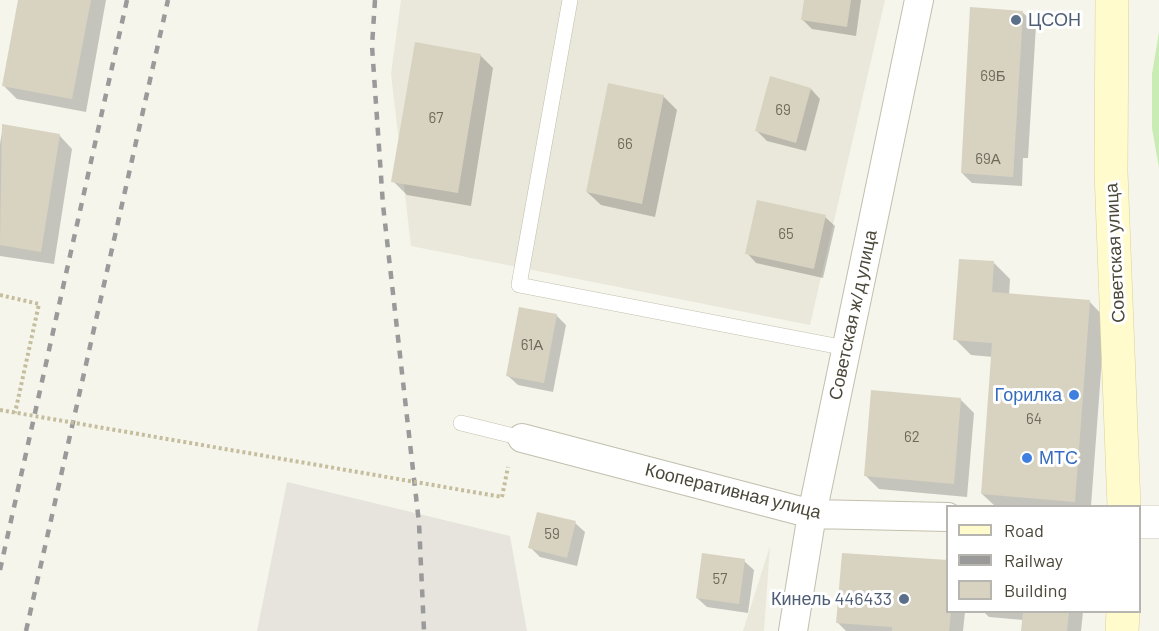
<!DOCTYPE html>
<html>
<head>
<meta charset="utf-8">
<style>
  body { margin:0 }
  #map { position:relative; width:1159px; height:631px; overflow:hidden; background:#f6f5ec; font-family:Barlow,sans-serif }
  canvas { display:block }
  .legend { position:absolute; left:946px; top:505px; width:195px; height:108px; box-sizing:border-box; background:#fff; border:2px solid #b7b5b0; margin:0; padding:8px 10px; list-style:none; font-size:18px; color:#4b4739 }
  .legend li { display:flex; align-items:center; gap:12px; height:30px }
  .legend b { width:30px; border:2px solid #b7b5b0 }
</style>
</head>
<body>
<div id="map">
<canvas width="1159" height="631"></canvas>
<ul class="legend">
<li><b style="height:8px;background:#fffbcd"></b>Road</li>
<li><b style="height:8px;background:#9a9a9a"></b>Railway</li>
<li><b style="height:16px;background:#d8d3c0"></b>Building</li>
</ul>
</div>
<script>
const c = document.querySelector('canvas').getContext('2d');
c.lineJoin = 'round';
function fill(path, color) {
  c.fillStyle = color;
  c.fill(path, 'evenodd');
}
function trace(path, color, width, dash) {
  c.strokeStyle = color;
  c.lineWidth = width;
  c.lineCap = dash ? 'butt' : 'round';
  c.setLineDash(dash || []);
  c.stroke(path);
}
function drawText(font, color, halo, rows, align = 'center') {
  c.font = font + ' Barlow,sans-serif';
  c.lineWidth = 6;
  c.setLineDash([]);
  c.textBaseline = 'middle';
  c.strokeStyle = halo;
  c.fillStyle = color;
  for (const [text, x, y, turn = 0] of rows) {
    c.save();
    c.translate(x, y);
    c.rotate((+turn || 0) * Math.PI / 180);
    c.textAlign = isNaN(turn) ? turn : align;
    if (halo) c.strokeText(text, 0, 0);
    c.fillText(text, 0, 0);
    c.restore();
  }
}
fill(new Path2D(`
  M401,0h484l-75,325 -399,-79 -20,-172z
  M770,546l-6,85h-21z`), '#eae8da');
fill(new Path2D(`
  M287,482l223,54 17,95h-270z`), '#e6e4dd');
fill(new Path2D(`
  M1159,32v136l-7,-40v-54z`), '#c9ebb4');
fill(new Path2D(`
  M20,0h86l-20,112 -69,-13 -13,-13z
  M806,0h55l-5,36 -44,-7 -9,-9z
  M1022,12l14,13 -8,133h-5l-1,28 -50,-3 -10,-10z
  M480,55l13,13 -22,138 -64,-11 -14,-14z
  M811,89l9,10 -14,52 -39,-10 -10,-10z
  M663,96l14,14 -22,107 -54,-12 -14,-13z
  M3,126l56,9 13,14 -18,115 -54,-8v-112z
  M825,217l10,9 -12,52 -67,-15 -9,-10z
  M994,263l16,16 -1,16 80,6 16,17 -14,188h-96l-13,-12 11,-137 -22,-2 -16,-16z
  M556,315l10,10 -13,67 -35,-7 -10,-9z
  M960,399l14,14 -7,84 -88,-8 -13,-13z
  M575,523l10,9 -8,34 -37,-9 -10,-10z
  M744,561l10,9 -6,43 -41,-6 -10,-9z
  M948,612h17l-2,19h-117l-8,-8z
  M984,612h99l-2,19h-59l1,-11 -34,-3z`), '#0003');
fill(new Path2D(`
  M18,0h73l-19,99 -70,-13z
  M804,0h47l-4,27 -46,-7z
  M970,7l53,4 -10,166 -52,-4z
  M415,42l66,12 -23,139 -67,-11z
  M770,76l41,12 -15,55 -41,-12z
  M608,83l56,12 -22,109 -56,-12z
  M2,124l58,10 -19,118 -41,-7z
  M757,200l69,15 -12,54 -69,-15z
  M959,259l35,2 -2,31 98,8 -15,202 -94,-8 11,-151 -39,-3z
  M519,307l38,7 -13,69 -38,-7z
  M871,390l90,8 -7,86 -90,-8z
  M537,512l39,9 -9,37 -39,-10z
  M702,553l43,6 -6,45 -43,-6z
  M842,553l106,7v52h3l-2,19h-57v-4l-56,-4z
  M1023,612h46l-2,19h-46z`), '#d8d3c0');
const service = new Path2D(`
  M570,0l-51,285 327,63
  M461,423l61,15`);
const minor = new Path2D(`
  M522,438l290,76 136,3
  M793,631l19,-117 107,-514`);
const tertiary = new Path2D(`
  M1140,522h19`);
const secondary = new Path2D(`
  M1112,0l-1,172 13,334
  M1122,631l1,-19`);
trace(service, '#c2bfad', 16);
trace(minor, '#c2bfad', 30);
trace(tertiary, '#c2bfad', 34);
trace(secondary, '#d7d19b', 34);
trace(new Path2D(`
  M0,295l39,9 -24,109
  M502,497l6,-30`), '#c5be9e', 4, [3, 3]);
trace(service, '#fff', 15);
trace(minor, '#fff', 28);
trace(tertiary, '#fff', 33);
trace(secondary, '#fffbcd', 33);
trace(new Path2D(`
  M375,0l-3,46 11,159 36,318 5,108
  M0,570l127,-570
  M26,631l142,-631`), '#9a9a9a', 4.5, [8, 8]);
trace(new Path2D(`
  M0,410l502,87`), '#c5be9e', 4, [3, 3]);
for (const [x, y, r, color] of [
  [1016,20,6,"#5c6f8a"],
  [1074,395,6,"#3f7fe0"],
  [1027,458,6,"#3f7fe0"],
  [904,599,6,"#5c6f8a"]
]) {
  const dot = new Path2D();
  dot.arc(x, y, r, 0, 2 * Math.PI);
  c.fillStyle = color;
  c.fill(dot);
  trace(dot, '#fff', 2);
}
drawText('15px', '#6e6a5b', null, [
  ["69Б",993,76],
  ["69",783,110],
  ["67",436,118],
  ["66",625,144],
  ["69А",988,159],
  ["65",786,234],
  ["61А",532,345],
  ["64",1034,419],
  ["62",912,437],
  ["59",552,534],
  ["57",720,579]
]);
drawText('18px', '#4e5e75', '#fff', [
  ["ЦСОН",1028,20],
  ["Кинель 446433",892,599,"right"]
], 'left');
drawText('18px', '#4b4739', '#fff', [
  ["Советская улица",1115,253,-93],
  ["Советская ж/д улица",853,315,-78],
  ["Кооперативная улица",733,491,14]
]);
drawText('18px', '#366cbe', '#fff', [
  ["Горилка",1062,395],
  ["МТС",1039,458,"left"]
], 'right');
</script>
</body>
</html>
